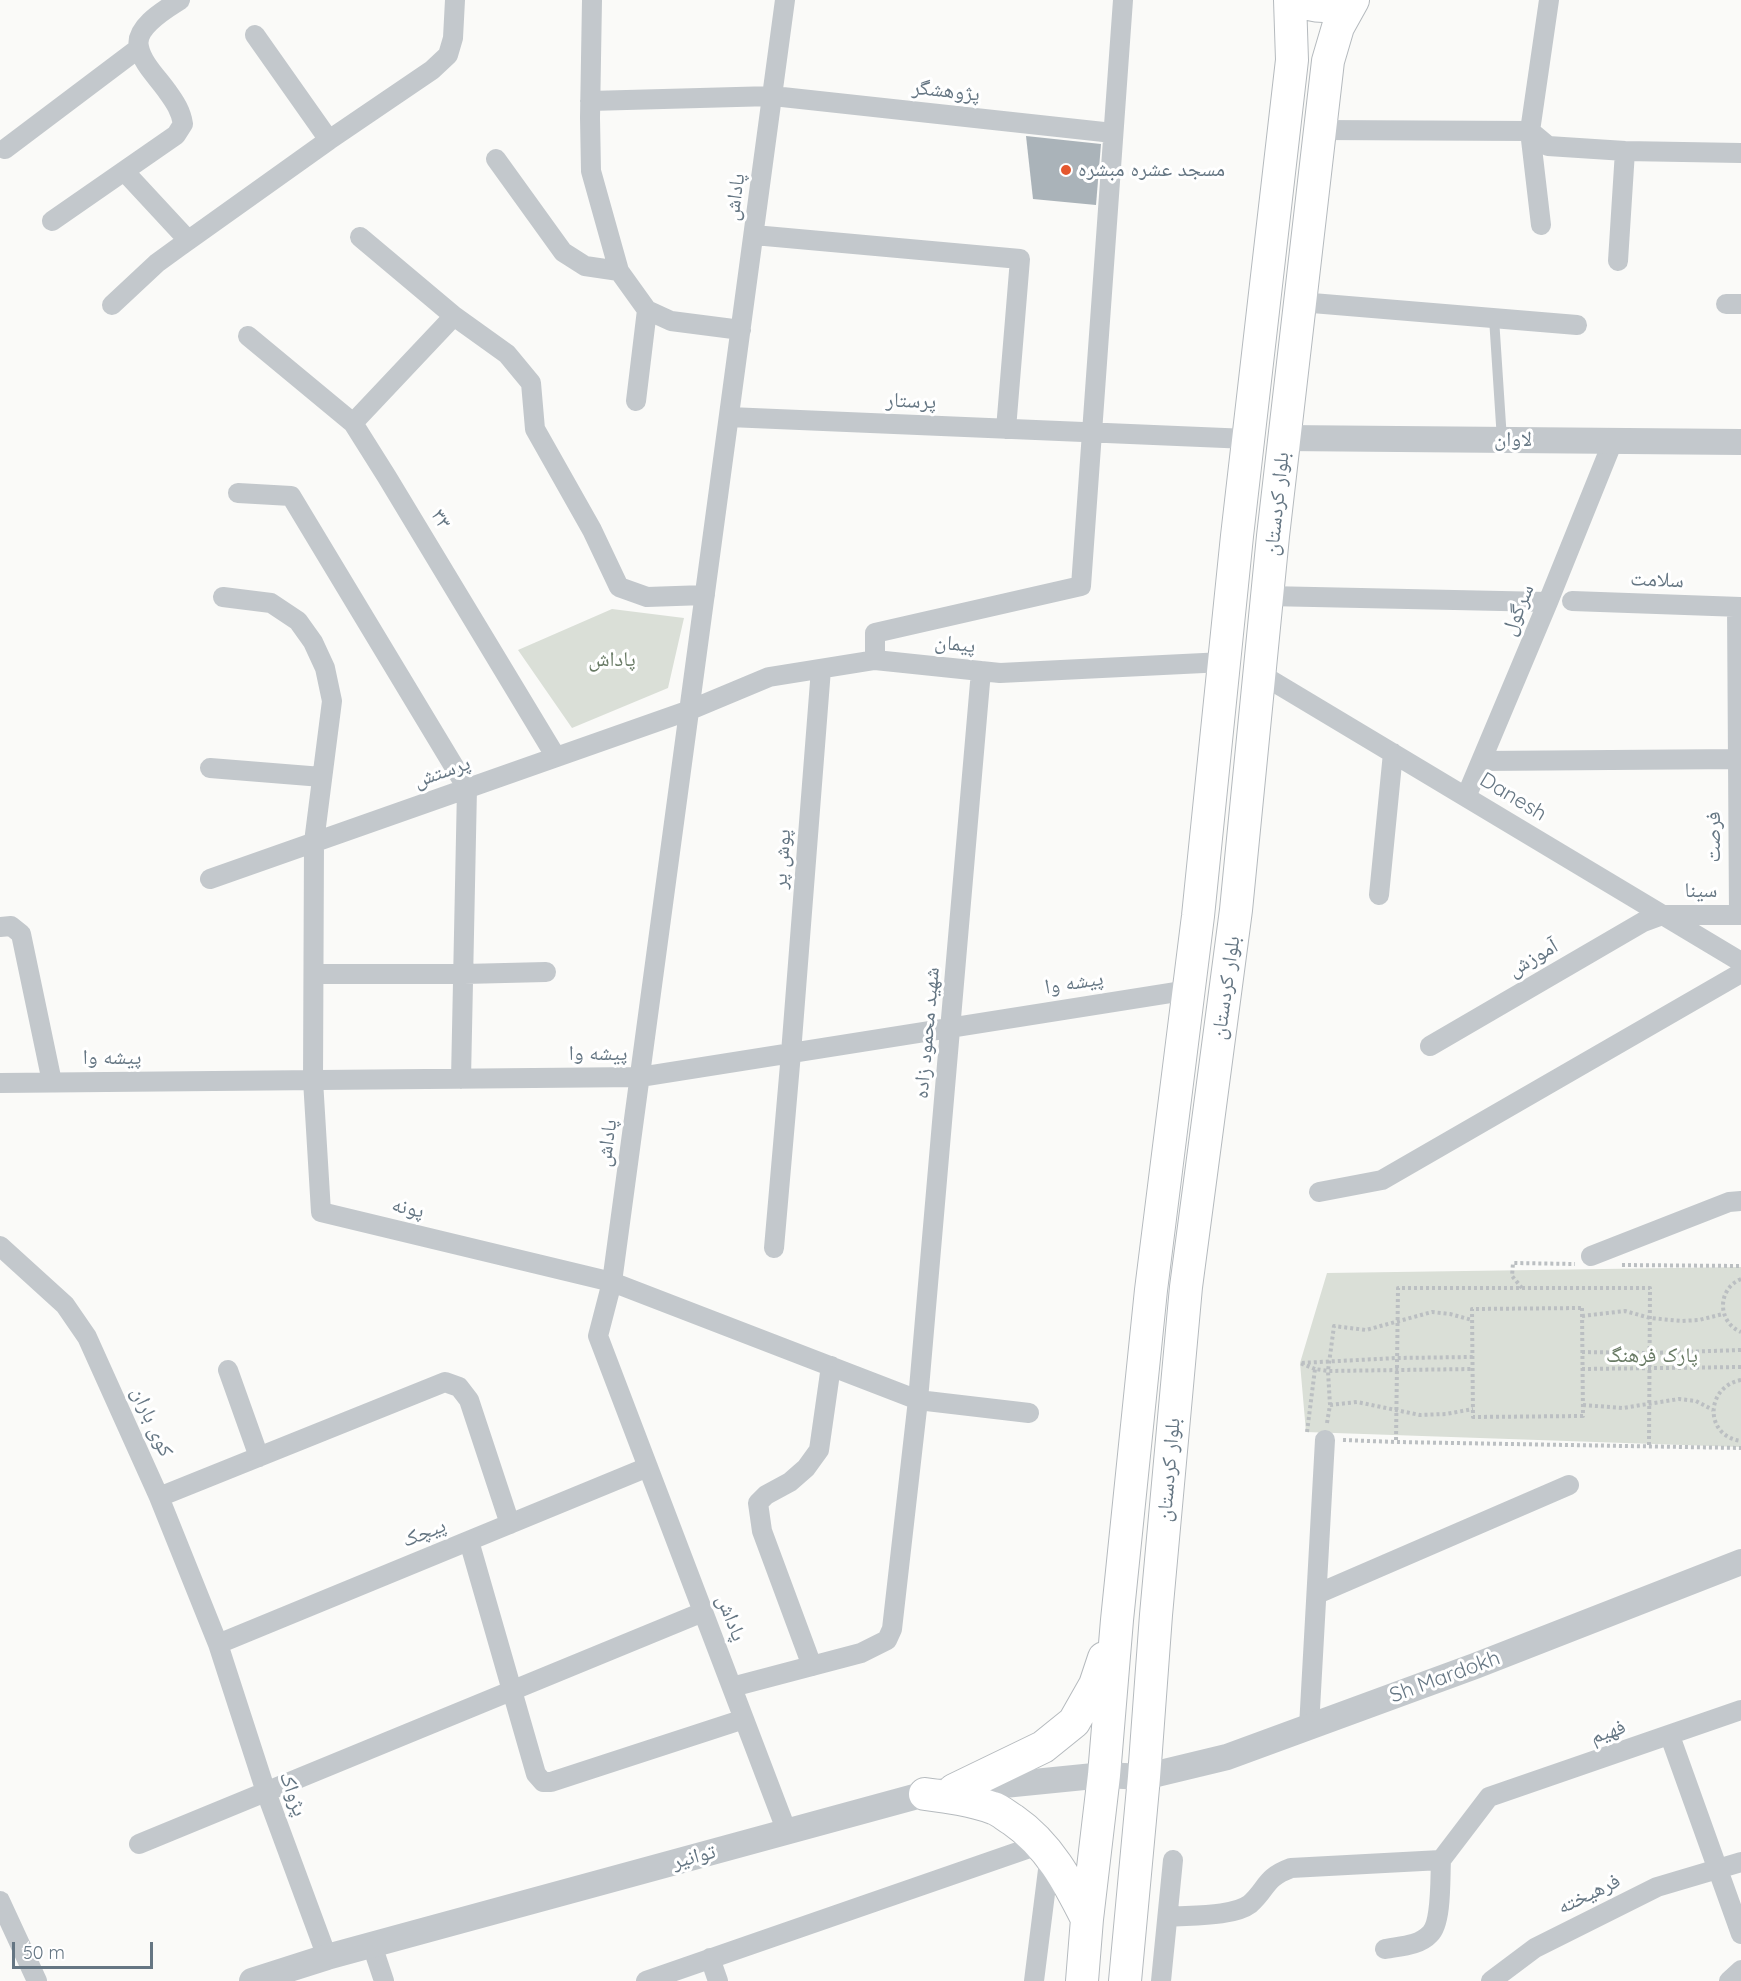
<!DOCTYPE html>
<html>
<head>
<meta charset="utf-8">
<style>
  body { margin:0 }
  #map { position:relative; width:1741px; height:1981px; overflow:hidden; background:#fafaf8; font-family:Quicksand,sans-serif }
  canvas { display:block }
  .scale { position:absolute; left:12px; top:1942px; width:141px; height:27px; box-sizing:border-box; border:3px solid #657683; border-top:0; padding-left:8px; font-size:18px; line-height:21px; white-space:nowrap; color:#657683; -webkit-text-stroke:4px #fff; paint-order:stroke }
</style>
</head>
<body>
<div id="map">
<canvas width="1741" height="1981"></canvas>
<div class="scale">50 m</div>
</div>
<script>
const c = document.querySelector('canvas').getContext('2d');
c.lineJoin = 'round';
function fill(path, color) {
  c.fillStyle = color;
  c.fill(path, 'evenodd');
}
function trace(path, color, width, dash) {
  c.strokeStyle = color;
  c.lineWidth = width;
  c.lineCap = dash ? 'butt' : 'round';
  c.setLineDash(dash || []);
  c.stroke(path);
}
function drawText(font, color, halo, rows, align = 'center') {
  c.font = font + ' Quicksand,"Noto Naskh Arabic",sans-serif';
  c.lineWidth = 6;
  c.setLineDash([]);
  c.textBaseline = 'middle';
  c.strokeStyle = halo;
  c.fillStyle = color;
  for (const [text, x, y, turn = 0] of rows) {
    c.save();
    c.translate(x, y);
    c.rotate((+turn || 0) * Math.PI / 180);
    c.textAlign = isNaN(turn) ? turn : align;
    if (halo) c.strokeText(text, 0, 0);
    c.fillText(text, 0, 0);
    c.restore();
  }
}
fill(new Path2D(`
  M612,609l72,9 -16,70 -96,40 -54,-78z
  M1741,1267v180l-435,-15 -6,-69 27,-90z`), '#dadfd7');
fill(new Path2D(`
  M1026,136l75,8 -5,61 -63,-6z`), '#aab3b9');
const primary = new Path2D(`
  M1299,0c15,8 33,8 48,0
  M954,1790l89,-43 31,-25 21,-37 9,-27
  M925,1794c23,3 46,6 68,14 7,2 13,8 20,12 36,25 55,61 74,99
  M1082,1981l5,-62 17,-144 13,-155 34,-330 47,-374 39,-380 55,-476 -2,-60
  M1125,1981l19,-204 12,-162 30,-328 50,-377 37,-374 55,-475 10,-34 15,-27`);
trace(primary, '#b5babe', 34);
trace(new Path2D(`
  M1622,1265l119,1
  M1741,1279c-24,10 -24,43 0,53
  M1522,1288l-10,-12 1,-13 62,1
  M1582,1308l1,108 -110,1 -1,-108z
  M1582,1316l43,-5 25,7 31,3 18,-1 24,-6
  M1582,1352l68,1 91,-3
  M1315,1369l-15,-6 97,-5 76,-1
  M1582,1369l159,-2
  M1741,1380c-36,7 -37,56 0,61
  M1330,1405l27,-3 63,13 26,-1 27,-5
  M1583,1405l40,3 56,-9 17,2 17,9
  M1327,1423l3,-18 -2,-34 6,-45 32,4 66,-18 18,2 22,6
  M1307,1432l8,-63 13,2 145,-2
  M1343,1440l53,2
  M1649,1445l1,-157h-252l-2,154 345,6`), '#bbbfc2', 4, [3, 3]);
trace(new Path2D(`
  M1494,318l8,122`), '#c3c8cc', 10);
trace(new Path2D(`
  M592,0l-2,118 1,53 28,100 28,39 24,11 70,9
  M785,0l-173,1282 -14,54 189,496
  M255,35l74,105
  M590,101l183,-5 340,37
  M1320,130l210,1 18,15 77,5 116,2
  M5,149l134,-101
  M496,159l67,93 22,14 34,5
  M124,171l64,69
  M52,221l124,-86 7,-11c-2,-13 -8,-22 -16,-33 -9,-13 -25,-28 -28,-44 -5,-20 27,-38 41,-47
  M1541,225l-11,-94 19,-131
  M754,235l266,24 -14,170
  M360,237l94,79 53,38 24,29 4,46 57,101 27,57 28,10 58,-2
  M1618,261l7,-110
  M1300,302l277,23
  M1726,304h15
  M112,305l45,-42 22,-16 150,-107 103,-70 16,-15 5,-17 2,-38
  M248,336l105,87 34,54 169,280
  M636,401l11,-91
  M729,417l519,22
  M353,423l101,-107
  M238,493l53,3 176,292 -6,291
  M1267,596l281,6
  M223,597l48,6 27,18 15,21 12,26 7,33 -18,141 -1,238 8,132 291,70 306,118 111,13
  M1572,601l169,6
  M1737,607l2,308
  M875,660v-27l206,-47 42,-586
  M1259,673l482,289
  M1481,761l260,-2
  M210,768l112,9
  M1466,797l82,-195 65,-161
  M210,879l480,-169 79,-33 106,-17 125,13 224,-11
  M1379,895l14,-142
  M0,927l11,-1 10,8 31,148
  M314,974h150l82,-2
  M1430,1046l213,-124 19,-7h79
  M0,1083l640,-6 549,-87
  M1319,1192l63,-12 359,-207
  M0,1246l65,59 22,32 72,160 59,147 48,148 61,165
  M774,1248l17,-195 30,-384
  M1591,1256l138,-54 12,-1
  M228,1370l31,87
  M159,1497l286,-115 14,5 10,13 41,124
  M469,1541l67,233 7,8h8l193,-63
  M1317,1594l252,-109
  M218,1644l430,-177
  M812,1666l-50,-135 -4,-28 8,-8 24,-13 16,-14 13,-18 12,-84
  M732,1687l129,-34 26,-13 5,-11 26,-229 63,-729
  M1309,1727l16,-287
  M1670,1736l71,198
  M139,1844l564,-232
  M0,1901l37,80
  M1168,1917c21,-2 65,0 82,-13 18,-16 14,-26 41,-36l150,-8 48,-63 252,-87
  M372,1945l12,36
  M1385,1949c15,-3 34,-3 45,-15 12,-11 10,-57 11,-74
  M710,1958l8,23
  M646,1981l395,-137
  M1034,1981l16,-127
  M1161,1981l12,-121
  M1491,1981l44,-33 122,-61 84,-25
  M1729,1981l12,-11`), '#c3c8cc', 20);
trace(new Path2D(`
  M1284,438l457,4
  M252,1981l75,-24 598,-163 29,-4 150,-15 40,2 83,-20 248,-91 266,-104`), '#c3c8cc', 26);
trace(primary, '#fff', 32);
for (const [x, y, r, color] of [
  [1066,170,6,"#e4572e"]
]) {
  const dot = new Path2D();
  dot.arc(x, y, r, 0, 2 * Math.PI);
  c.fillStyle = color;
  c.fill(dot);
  trace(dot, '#fff', 2);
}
drawText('21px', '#657683', '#fff', [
  ["پژوهشگر",946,91,6],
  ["پاداش",735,197,-82],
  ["پرستار",911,401,2],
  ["لاوان",1513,440],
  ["بلوار کردستان",1277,504,-84],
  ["۳۳",441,519,59],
  ["سلامت",1657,580,2],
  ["سرگول",1518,610,-68],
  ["پیمان",955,644,6],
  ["پرستش",442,772,-19],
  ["Danesh",1513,797,31],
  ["فرصت",1714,837,-90],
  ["پوش پر",782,859,-86],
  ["سینا",1701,891],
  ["آموزش",1533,958,-30],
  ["پیشه وا",1074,983,-9],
  ["بلوار کردستان",1226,988,-82],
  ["شهید محمود زاده",927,1033,-85],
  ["پیشه وا",598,1054],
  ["پیشه وا",112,1058],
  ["پاداش",607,1143,-82],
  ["پونه",408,1208,13],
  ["کوی باران",152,1422,66],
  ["بلوار کردستان",1169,1470,-85],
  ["پیچک",424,1533,-22],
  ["پاداش",731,1618,69],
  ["Sh Mardokh",1445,1677,-20],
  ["فهیم",1608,1732,-19],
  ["پژواک",293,1794,71],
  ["توانیر",694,1857,-15],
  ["فرهیخته",1589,1894,-26]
]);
drawText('21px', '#657683', '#fff', [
  ["مسجد عشره مبشره",1078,170]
], 'left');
drawText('21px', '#687a64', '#fff', [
  ["پاداش",612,660],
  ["پارک فرهنگ",1652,1356]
]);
</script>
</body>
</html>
